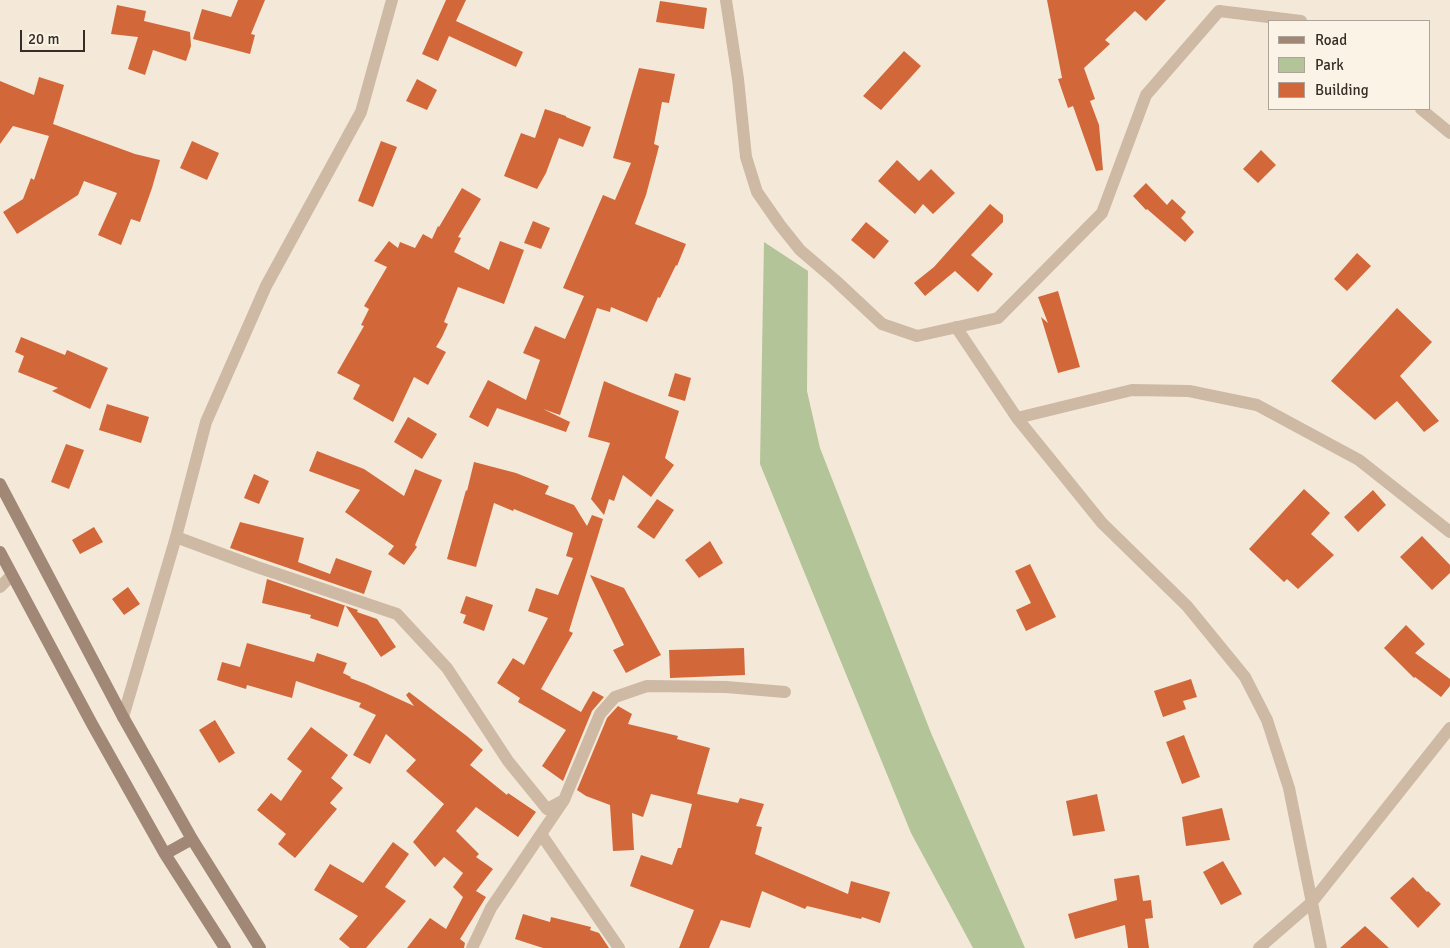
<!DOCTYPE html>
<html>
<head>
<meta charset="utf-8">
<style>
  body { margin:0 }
  #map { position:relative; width:1450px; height:948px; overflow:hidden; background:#f4e9d9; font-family:Signika,sans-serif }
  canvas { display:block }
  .legend { position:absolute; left:1268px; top:20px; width:162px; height:90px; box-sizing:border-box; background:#fbf3e6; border:1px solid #ada499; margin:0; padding:6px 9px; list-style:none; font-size:15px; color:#382d26 }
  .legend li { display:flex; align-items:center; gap:10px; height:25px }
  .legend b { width:25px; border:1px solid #ada499 }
  .scale { position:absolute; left:20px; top:30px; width:65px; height:22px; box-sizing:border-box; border:2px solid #382d26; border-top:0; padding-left:6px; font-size:15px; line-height:18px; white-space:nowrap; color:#382d26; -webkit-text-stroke:4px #fbf3e6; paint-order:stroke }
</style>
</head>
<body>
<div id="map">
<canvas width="1450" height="948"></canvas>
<ul class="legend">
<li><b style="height:6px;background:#a18775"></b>Road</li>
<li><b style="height:14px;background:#b3c498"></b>Park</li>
<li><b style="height:14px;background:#d26739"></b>Building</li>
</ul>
<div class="scale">20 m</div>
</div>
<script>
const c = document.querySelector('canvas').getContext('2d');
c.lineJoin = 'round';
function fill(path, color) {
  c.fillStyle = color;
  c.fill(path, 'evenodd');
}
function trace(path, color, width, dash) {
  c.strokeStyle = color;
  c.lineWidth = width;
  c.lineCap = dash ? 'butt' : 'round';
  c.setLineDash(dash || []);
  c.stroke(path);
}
fill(new Path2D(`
  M764,242l44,29 -1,120 13,57 111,285 94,215h-52l-62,-115 -151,-369z`), '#b3c498');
fill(new Path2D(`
  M238,0h27l-14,34 4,1 -5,19 -57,-15 9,-30 29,8z
  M446,0h20l-10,21 67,31 -7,15 -67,-31 -11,25 -16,-7z
  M1047,0h119l-20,21 -11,-10 -30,29 5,4 -26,24 11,31 -5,2 9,24 4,45 -7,1 -23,-65 -5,2 -10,-29 4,-1z
  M660,1l47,7 -3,21 -48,-7z
  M117,5l29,6 -2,10 46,11 1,14 -5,15 -33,-11 -8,25 -17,-6 10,-32 -27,-3z
  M904,51l17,15 -40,44 -18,-14z
  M639,68l36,6 -6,29 -7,-1 -8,42 5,2 -2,8 -11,41 -11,29 51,20 -9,22 -1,-1 -16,33 -2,-1 -11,25 -36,-15 -1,5 -13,-4 -37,107 -17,-6 27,13 -4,10 -69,-24 -9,19 -19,-10 19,-37 38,20 14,-40 -17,-7 12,-27 30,13 19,-43 -21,-8 40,-93 12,5 16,-37 -18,-5z
  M39,77l25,8 -11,39 82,30 25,6 -8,28 -12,34 -9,-3 -10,26 -23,-10 19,-42 -33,-12 -6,14 -61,39 -14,-22 20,-13 8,-21 3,2 15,-44 -36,-10 -13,18v-63l34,14z
  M417,79l20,11 -10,20 -21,-9z
  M545,109l21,7v1l25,10 -8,20 -24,-9 -13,35 -9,16 -33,-13 17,-43 14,5z
  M192,141l27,12 -12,27 -27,-12z
  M381,141l16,6 -24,60 -15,-6z
  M1261,150l15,15 -18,18 -15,-14z
  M897,160l22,21 12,-12 24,24 -22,21 -10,-10 -8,10 -37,-33z
  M1146,183l21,22 5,-6 14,13 -5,6 13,14 -9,10 -38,-33 -1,1 -13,-14z
  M462,188l19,11 -23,38 3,1 -7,14 35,18 11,-29 24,9 -20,54 -46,-17 -14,35 4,2 -6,13 -6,10 10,5 -18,33 -14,-8 -21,45 -40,-23 7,-14 -23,-12 27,-47 -3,-1 8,-16 -5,-3 23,-39 -13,-6 15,-20 9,7 2,-6 15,6 8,-14 9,5 6,-13 1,1z
  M990,204l13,11v7l-32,33 22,19 -15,18 -23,-21 -30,25 -11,-13 20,-16z
  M533,221l17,7 -9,21 -17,-6z
  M866,222l23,19 -15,18 -23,-19z
  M1357,253l14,13 -24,25 -13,-12z
  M1058,291l22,76 -22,6 -17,-56 7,6 -10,-26z
  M1397,308l35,34 -32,34 39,45 -15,11 -27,-31 -22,19 -44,-39z
  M21,337l44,18 2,-5 41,18 -18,41 -38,-18 6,-3 -40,-16 6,-16 -9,-4z
  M675,373l16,5 -6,23 -17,-5z
  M604,381l26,11 49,19 -14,47 9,7 -23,32 -28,-22 -9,26 -5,-2 -5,16 -13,-16 19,-56 -22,-6z
  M107,404l42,13 -8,26 -42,-13z
  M408,417l29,17 -15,25 -28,-17z
  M66,444l18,6 -15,39 -18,-7z
  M317,451l47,18 40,27 11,-27 27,11 -27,65 2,2 -13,18 -16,-11 6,-8 -49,-34 15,-22 -51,-19z
  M474,462l42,11 33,13 -4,8 29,11 13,21 5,-11 11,4 -34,112 4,2 -32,56 40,23 12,-21 11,6 -12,14 -29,70 -21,-15 24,-36 -48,-28 2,-4 -23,-15 16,-25 11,7 24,-47 -20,-7 8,-23 22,7 15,-37 -7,-2 7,-23 -59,-24 -1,2 -19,-8 -18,64 -29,-8 19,-69 1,1z
  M254,474l15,7 -10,23 -15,-6z
  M1304,489l26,24 -19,21 23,21 -36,34 -11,-10 -3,3 -35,-33z
  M1373,490l13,15 -28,27 -14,-15z
  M657,499l17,11 -20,29 -17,-12z
  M240,522l64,16 -6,24 32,12 6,-16 36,13 -8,23 -134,-46z
  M94,527l9,15 -23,12 -8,-14z
  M1422,536l28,29v8l-18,17 -32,-33z
  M710,541l13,22 -24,15 -14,-18z
  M1030,564l26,53 -30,14 -10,-21 15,-7 -16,-32z
  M590,575l34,13 37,67 -35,18 -13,-23 11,-5z
  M267,579l91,31 -1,2 20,7 19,28 -15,10 -36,-52 -7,22 -28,-9 1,-3 -49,-12z
  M128,587l12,17 -16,11 -12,-16z
  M466,596l27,9 -9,26 -21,-8 3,-8 -6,-2z
  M1406,625l19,19 -10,9 35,26v7l-9,11 -26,-20 -1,1 -30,-30z
  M247,643l67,19 3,-9 30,10 -4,10 8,4 -1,1 16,6 48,22 -8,-11 3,-3 59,45 15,13 -13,15 37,30 1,-2 28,19 -18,25 -42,-30 -20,24 23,23 -3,3 17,12 -17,22 10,6 -26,42 5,4 -1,5h-57l23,-30 16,11 17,-32 -10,-10 10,-14 -19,-16 -9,10 -22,-25 31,-38 -38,-33 10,-11 -30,-26 -16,30 -17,-9 23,-40 -17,-8 2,-4 -65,-22 -4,17 -45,-13 -1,4 -29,-9 5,-18 18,5z
  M744,648l1,27 -75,3 -1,-28z
  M1191,679l6,18 -14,4 3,8 -23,8 -9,-26z
  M618,706l14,8 -4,10 50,12 -1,3 33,9 -13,46 41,9 2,-5 24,6 -8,22 6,1 -7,27 93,40 3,-13 39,11 -10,31 -18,-6 -1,2 -54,-13 -2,3 -43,-18 -12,37 -29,-8 -12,28h-30l15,-38 -64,-24 11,-31 31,10 6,-17h3l11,-44 -41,-10 -8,23 -11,-4 2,37 -21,1 -3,-46 -24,-9 -9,-6 30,-72z
  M215,720l20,33 -16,10 -20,-33z
  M311,727l37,28 -17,23 12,10 -13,15 7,6 -42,49 -17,-14 8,-10 -29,-24 14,-17 10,8 21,-30 -15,-12z
  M1184,735l16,42 -18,7 -16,-42z
  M1097,794l8,37 -32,5 -7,-35z
  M1222,808l8,32 -44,6 -4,-29z
  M393,842l16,12 -24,33 21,14 -40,47h-16l-11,-9 19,-23 -44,-26 16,-26 33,19z
  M1223,861l19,33 -21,11 -18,-33z
  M1139,875l4,26 8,-1 2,18 -8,1 4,29h-21l-3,-23 -50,14 -7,-25 49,-14 -3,-21z
  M1413,877l14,15 1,-1 13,13 -23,24 -28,-30z
  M523,914l27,8 1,-5 40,10 -1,3 9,3 10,15h-66l-28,-9z
  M1365,926l24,22h-49z`), '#d26739');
trace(new Path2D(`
  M726,0l12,79 8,78 11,35 23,33 20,25 35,30 47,44 35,12 81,-18 104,-105 44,-118 73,-84 82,10
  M1421,109l29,24
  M956,327l61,91 85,105 85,83 58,71 22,43 22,68 32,160
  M1017,418l115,-28 57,1 68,14 102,55 91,72
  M176,537l81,30 140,47 50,54 61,93 39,48 17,-9
  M0,587l12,-12
  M123,717l53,-180 30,-115 60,-136 95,-174 31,-112
  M541,834l78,114
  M472,948l19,-40 73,-108 36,-86 15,-17 32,-11 79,1 59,5
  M1259,948l53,-46 138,-174`), '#cdb9a4', 12);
trace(new Path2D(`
  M0,484l123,233 69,122 68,109
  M0,552l92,172 73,130 60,94
  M165,854l27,-15`), '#a18775', 12);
</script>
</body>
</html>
